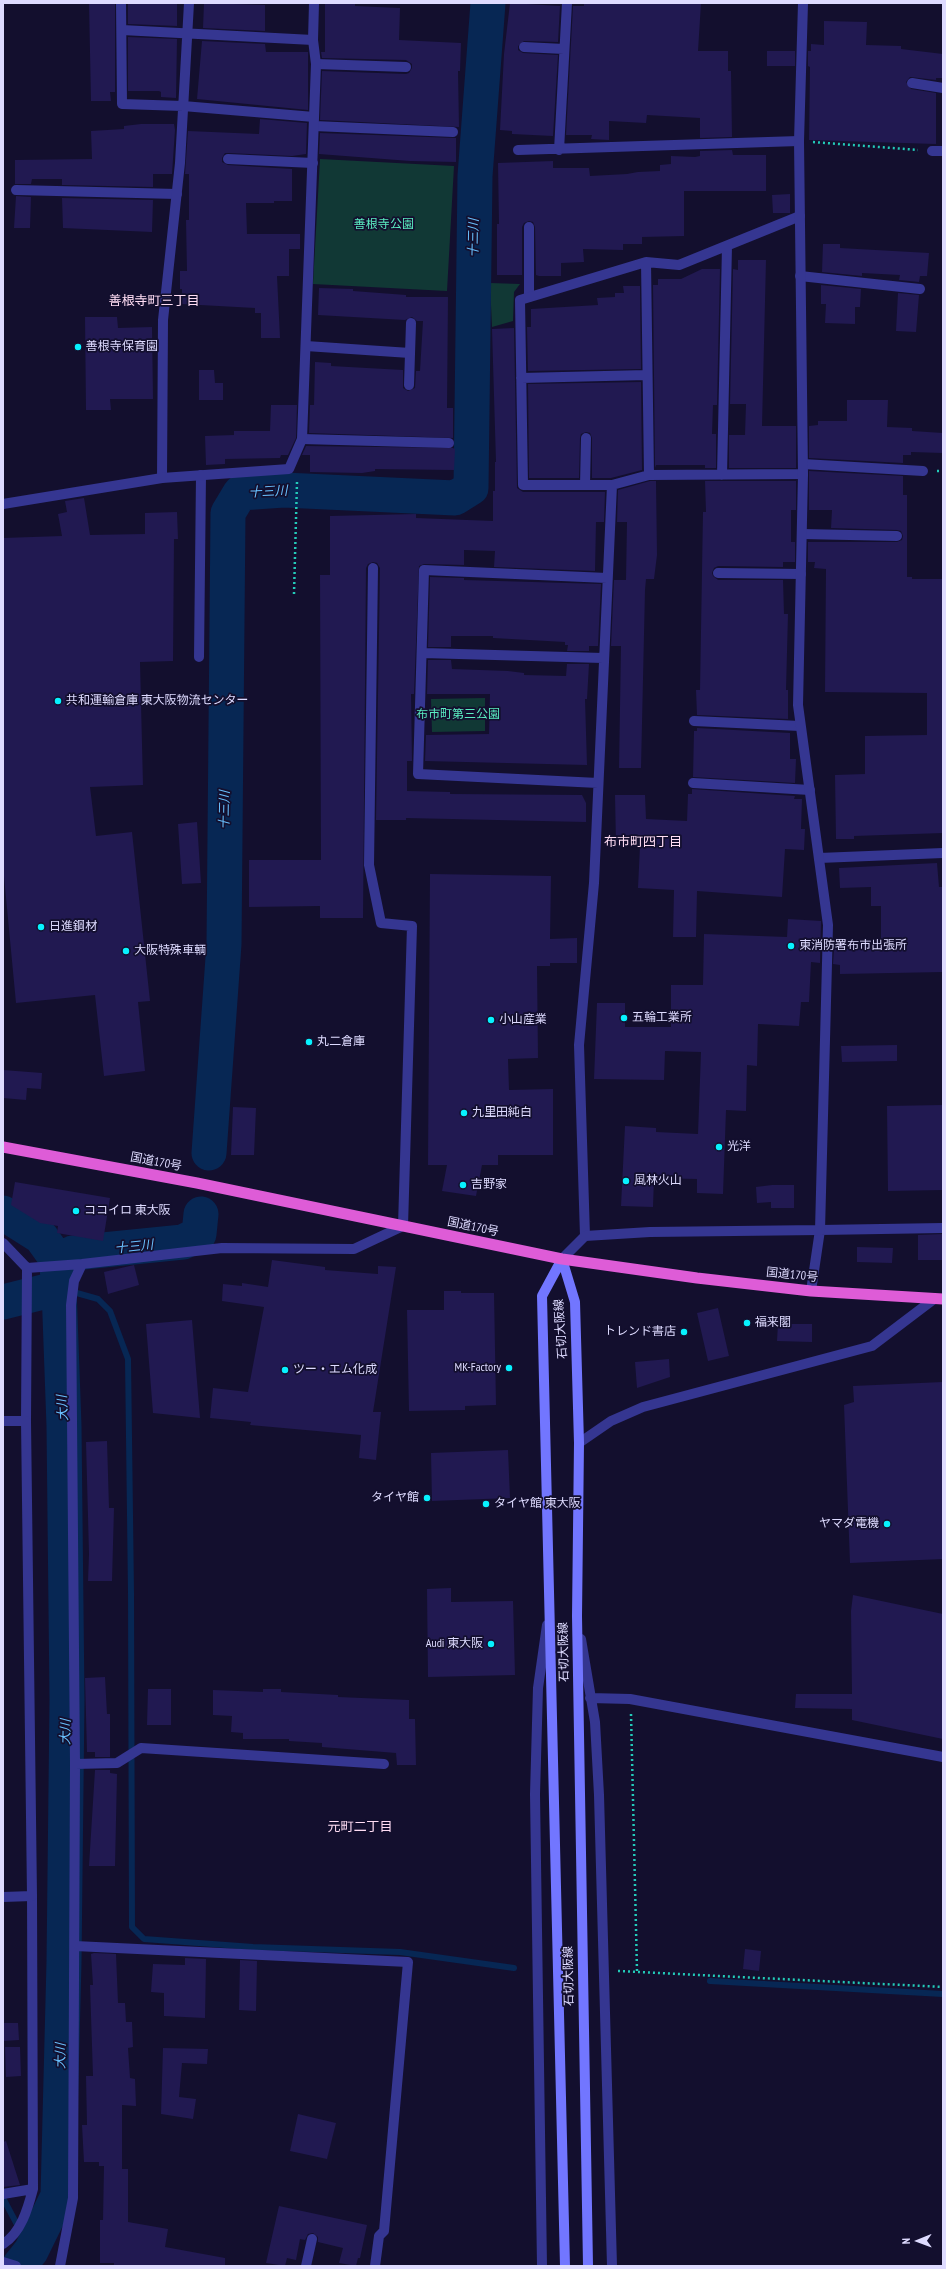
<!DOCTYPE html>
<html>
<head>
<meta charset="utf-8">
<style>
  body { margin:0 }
  #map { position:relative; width:946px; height:2269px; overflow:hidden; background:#130f2e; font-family:"PT Sans Narrow",sans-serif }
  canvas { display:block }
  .frame { position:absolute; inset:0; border:4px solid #dedbff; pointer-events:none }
  .north { position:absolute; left:898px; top:2221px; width:40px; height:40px; -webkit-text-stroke:3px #130f2e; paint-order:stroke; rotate:269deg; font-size:11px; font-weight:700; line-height:16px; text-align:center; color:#dedbff }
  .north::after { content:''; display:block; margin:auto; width:14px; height:18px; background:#dedbff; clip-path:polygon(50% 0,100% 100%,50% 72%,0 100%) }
</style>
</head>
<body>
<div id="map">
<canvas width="946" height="2269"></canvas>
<div class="frame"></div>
<div class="north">N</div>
</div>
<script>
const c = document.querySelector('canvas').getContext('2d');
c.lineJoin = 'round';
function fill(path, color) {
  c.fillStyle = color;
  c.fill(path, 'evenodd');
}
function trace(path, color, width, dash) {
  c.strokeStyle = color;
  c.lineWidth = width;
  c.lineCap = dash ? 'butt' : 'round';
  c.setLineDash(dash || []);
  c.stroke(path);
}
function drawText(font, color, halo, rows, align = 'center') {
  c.font = font + ' "PT Sans Narrow","Noto Sans JP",sans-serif';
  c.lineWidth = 3.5;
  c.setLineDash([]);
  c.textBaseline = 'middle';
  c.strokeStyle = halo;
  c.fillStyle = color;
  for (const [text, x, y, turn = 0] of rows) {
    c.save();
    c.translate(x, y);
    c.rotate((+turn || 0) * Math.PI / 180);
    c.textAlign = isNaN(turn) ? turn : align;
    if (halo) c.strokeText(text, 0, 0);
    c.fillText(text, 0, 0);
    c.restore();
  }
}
fill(new Path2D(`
  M320,159l134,7 -7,125 -134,-7z
  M490,283l30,1 -6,8 -1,29 -21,6z
  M485,698v33l-53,1 -1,-33z`), '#113835');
trace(new Path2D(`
  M59,1288l39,11 12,12 18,48 3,234 1,334 12,12 109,8 147,5 114,16
  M710,1981l233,13
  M3,2198l28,53`), '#072754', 6);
trace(new Path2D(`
  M209,1153l15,-209 4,-431 12,-20 44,-3 171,8 16,-10 4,-312 13,-173
  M3,1213l38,24 15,21 3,30 5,138 3,274 -3,262 -6,234 -27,55 -12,15
  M58,1274l15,-21 110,-11 16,-8 2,-20
  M3,1302l56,-14`), '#072754', 35);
fill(new Path2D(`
  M89,3h26v89h-5l1,9h-20z
  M128,3h49v23l-49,-2z
  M204,3l61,2v26l-62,-3z
  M325,3h30v3l45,2 -1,32 62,3 -1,28h-2l1,56 -139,-7 2,-49 84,3 3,-1 3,-5v-4l-6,-4 -84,-2 -1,-6h4z
  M510,3l50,3 -2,36 -34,-1 -6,5v4l5,3 35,2 -5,81 -41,-2v-3l-12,-1 4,-76z
  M584,3h117l-3,48h30v20h3l1,66 -32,1v-20l-53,-3 -1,8 -37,-2v19l-18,-1 1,-4h-26l7,-129h11z
  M824,21l43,1 -1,23 35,1v3l42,5v24h-7v2l-26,-3 -4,5 5,7 25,4v51l-127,-4 1,-73 -2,-1v-15h3v-7l13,1z
  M128,37l49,2 -1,59 -15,-1v-5l-2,-1h-31z
  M202,41l63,3 1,8h42v58l-111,-11z
  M767,51h28v15h-28z
  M260,119l47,4 -1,31 -14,2 -64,-3h-3l-3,5v4l6,3 64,4v32h-18v2h-28l1,31h53v15h-11v27h-12l3,62h-19v-25h-6v-5l-73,-4v-15h-2v-18h7l-1,-51h3v-46h-4l3,-43 71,3z
  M141,124h33l1,6 -3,44h-19v13l-91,-2v-6h-30l-1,5h-16v-24l77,-1 -1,-28 33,-2v-3z
  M320,133l136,5v24l-46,-1 -91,-7z
  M732,150l1,5h33v36h-82v45l-42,1v7h-19v6l-40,-1 1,13 -23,1v13h-22l-3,-1 -1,-48 -2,-5 -4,-1 -5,2 -2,4v48h-25v-51h2l-1,-61 55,-2v7h36l1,8 37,-2 11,-2 22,-1v-6l11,-1v-8l24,1 5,-1v-5z
  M790,194v19h-17l-1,-18z
  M16,196l15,1 -1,31h-16z
  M62,198l91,2 -1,32 -89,-4z
  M823,244h17v4l89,5 -2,23h-7l-1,6 -20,-2 1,-5 -38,-2v3l-40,-4z
  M738,260h28l-4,166h34v42h-67v-33h16l1,-31h-16l3,-135 5,1z
  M702,269h18l-3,136h-4l-1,29h4v34h-11v-3h-49l-1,3 -2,-183h5v-6h23z
  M821,285l40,4 -1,18h-5v17l-30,-1 1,-19h-5z
  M623,286h17l1,83 -113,2 -1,-44h4v-18l67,-4 -1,-7 18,-1v-4h9z
  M319,288l34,1v2l53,4v2h42l-1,111h6v30l-144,-5 1,-28h4l1,-43 16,1v3l72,4v18l5,3 7,-3 1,-17h4l3,-50h-6l-5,-4 -7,3 -87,-5z
  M898,293l21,2 -3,37 -20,-1z
  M85,317h32l1,11 34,-1 1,72h-43l1,11h-25z
  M514,328l3,160 6,4h82l-1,30h-8l-1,49 -101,-4 1,-16 -31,-1v15l-40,-1 -5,2 -5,128h-3l1,67h-5v30l43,1v2l132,1 4,8v19l-180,-4v2h-30l4,-252 -3,-5 -4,-1 -5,2 -2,4 -3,350h-43v-12l-71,1v-47h72l-1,-285h10v-59l86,-2v4l77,3v-30h2v-29h1l-4,-133z
  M199,370h15l1,13h8v17h-24z
  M641,382l1,88 -31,8h-19v-40l-2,-5 -4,-1 -5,2 -1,4 -1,40h-50l-1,-94z
  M847,400h41l-1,27 25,1v3l31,2v20l-32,-1v3h-8v8l-94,-5v-32l9,-1v-4h29z
  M271,405h26l-1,33 -8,17h-7l-1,3 -55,1v5l-19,1 -1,-29 29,-1v-4h36z
  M306,446l147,2 2,1 -1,21 -79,-1v2l-13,2 -52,-1v-17h-8z
  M809,471l94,5v19h4v82h5v2h31v254l-89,3v3h-18l-1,-64 30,-1v-38l62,-1v-42l-102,-1 1,-123 -12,-1 1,-6h-7v-20h89l5,-2 1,-4 -2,-5 -4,-1 -66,-2 1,-18h-23z
  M650,481h6l1,74 -3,24h-8l-1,11 -4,178h-22l2,-122h-10l3,-66h12l1,-58h-10l1,-32z
  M705,481h91v29h-5v32h4v20h-12v5l-65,-1 -4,2 -2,5 1,3 5,4h65l1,34h4l-2,76h2v29l-91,-4 -1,-25h4l3,-178h3z
  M84,498l6,37 55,-1v-21l32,-1 1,27h-4l-1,122 -33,1 3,123 -53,2 6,49 36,-4 18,169 -12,1 7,69 -41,5 -9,-81 -79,8 -13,-137v-328l59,-2 -4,-22 9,-2 -2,-11z
  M430,577l34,1v2l137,4 -3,62h-9v5h-22l1,-6h-3v-3l-72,-4v-2h-42v11h-23z
  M428,660h23l1,9 56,2 16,2v2l42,1 1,-12h22l-2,35h-2l2,66 -162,-4 1,-26 63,-1 1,-40h-63z
  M697,728l93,5v26h6l-1,24 -102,-6 1,-46h3z
  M692,789l103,7 -1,3h8l-1,30h4l-1,21 -19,-1 -3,48 -85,-6 -1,46h-23l1,-47 -36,-2 2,-42 -24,-2 -1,-49h30l1,24 41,2 1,-27h4z
  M197,822l4,61 -19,1 -4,-60z
  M937,863l2,24h4v85l-103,2v-9l-7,-1 1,-15h47v-43h-10v-19l-31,1 -1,-20z
  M430,874l121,2 -1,63 27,-1v25h-27v3h-13l1,92 -30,1 1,31 44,-1v66h-55v10h-16l-6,31 -34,-5 5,-26h-19z
  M788,919l33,2 -1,42 -9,-1 -2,40h-8l-2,24 -41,-2 -1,42 -10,-1 -1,46 -20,-1 -3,84 -26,-1v-14l-43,-1 -1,29 -32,-1 4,-80 31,2v4l42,2 3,-82 -36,-1 -1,29 -70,-1 3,-76h28v24h46v-42h32l1,-51 83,3z
  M897,1045v16l-55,1 -1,-16z
  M3,1070l39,3 -1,16 -14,-1 -1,12 -23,-2z
  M943,1105v85l-55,1 -1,-85z
  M233,1107l23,1 -2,47h-23z
  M15,1182l95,16 -7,43 -46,-8 1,-7 -18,-3 -29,-18z
  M772,1185h22v23h-23v-6l-14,1 -1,-16z
  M943,1234v26h-25v-25z
  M857,1247l36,1 -1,15 -35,-1z
  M272,1260l53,7v3l53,4v-8l18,1 -23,145h8l-5,48 -17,-2 2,-23 -111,-10 1,-3 -41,-4 3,-30 35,4 16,-85 -42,-6 1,-17 19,2v-3l26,4z
  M134,1265l5,20 -31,9 -4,-22z
  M444,1291h17v2h33l2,112 -31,1v4l-56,1 -2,-101h37z
  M718,1308l11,48 -21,5 -11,-48z
  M192,1320l8,98 -47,-5 -7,-89z
  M778,1324h34v18l-35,-1z
  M669,1359l1,18 -33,11 -2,-26z
  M943,1382v177l-93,4 -6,-158 10,-3 -1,-16z
  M107,1441l2,67h5l-2,73h-24l1,-27 -3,-112z
  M508,1450l2,48 -78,3 -1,-48z
  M451,1588v14l62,-1 2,74 -87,2 -1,-88z
  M853,1595l90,19v125l-91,-19v-11l-57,-1 1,-14h56l-1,-83z
  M105,1677l2,37h3v43h-15v-5h-8l-2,-74z
  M148,1689h23v36h-24z
  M263,1689h18v3l57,3v2l71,3v19h6l1,46h-19l-1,-12 -74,-6v-4l-33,-2v-2h-46v-6l-12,-1 1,-16 -19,-1v-25l50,2z
  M95,1770h15v3l7,1 -2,92h-26z
  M745,1949l16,2 -2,20 -16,-2z
  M94,1953l22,1 2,49h7l1,19h6l1,25 -5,1 2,30 5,1 1,27 -14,-1v64h6v53l40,7 -3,18 60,11v8h-111v-3h-14v-43h3l1,-54h-5v-4h-15l-2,-37h5l-1,-49h7l-3,-91h3l-2,-31z
  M185,1958l21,1 -1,59 -41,-2v-23l-13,-1 2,-28 32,1z
  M240,1960l17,1 -1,50 -17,-1z
  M3,2023h15l1,17 -16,1z
  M5,2047h15l1,29 -15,1z
  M163,2048l45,1 -1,15 -25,-1 -3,34 17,2 -3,20 -32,-5z
  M298,2114l38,9 -9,36 -37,-8z
  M6,2141l14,44 -17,2v-45z
  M279,2206l88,19 -7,33h-2l-2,8 -17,-3 4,-15 -25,-6v-5l-5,-4 -5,1 -3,6 -5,-1 -4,21 -9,-2 -2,8 -19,-3z`), '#211951');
trace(new Path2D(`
  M813,142l105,8
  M937,471h6
  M294,594l3,-112h-1
  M631,1714l6,257
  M618,1971l325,16`), '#23cbb9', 2.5, [2, 3]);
trace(new Path2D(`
  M912,83l31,5
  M228,159l85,4
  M16,190l161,4
  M529,227v70
  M800,276l120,13
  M306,346l104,7
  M409,385l2,-62
  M585,485l1,-47
  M802,534l95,2
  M718,573l83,1
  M199,657l2,-182
  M694,721l106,5
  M693,783l117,7
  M819,858l124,-5`), '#353691', 10);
trace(new Path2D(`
  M121,3l1,101 61,2 131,11
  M122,30l191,10
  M524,47l40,2
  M316,64l90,3
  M314,126l139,6
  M518,150l281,-9
  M559,150l8,-147
  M932,151h11
  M800,216l-121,49 -33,-3 -126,38 3,185h89l37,-10 154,-1
  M646,262l3,213
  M521,378l126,-3
  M302,439l147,4
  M803,464l120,7
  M722,475l5,-229
  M162,478l1,-158 17,-157 9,-160
  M423,653l180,5
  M598,783l-180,-9 6,-204 183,8
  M585,1236l-6,-191 15,-162 18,-398
  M3,1243l24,25 -1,153
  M27,1268l55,-4 140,-16 132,1 49,-23 9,-300 -31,-3 -12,-58 4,-297
  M811,1291l9,-61 123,-2
  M579,1443l32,-22 32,-14 229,-61 62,-47
  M581,1639l14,83 4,73 13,471
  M590,1698l40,1 313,58
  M75,1764l42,-1 24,-15 243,16
  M75,1946l333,16 -24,269 -5,5 -4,30
  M3,2194l30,-5
  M3,2244c18,-11 25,-36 30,-55l-1,-293
  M3,2262l13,4
  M60,2266l13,-68 2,-434 -4,-459 3,-24 8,-17
  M306,2266l6,-27
  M542,2266l-7,-472 3,-106 9,-63`), '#353691', 10);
trace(new Path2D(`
  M3,504l159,-26 127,-9 13,-30 14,-375 -3,-24 1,-37
  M562,1259l23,-23 65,-4 170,-2 8,-305 -30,-220 5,-231 -4,-333 4,-138
  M3,1421h23l6,475 -29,1`), '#353691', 10);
trace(new Path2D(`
  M562,1259l-20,37 23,970
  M562,1259l13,43 4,141 -2,173 11,650`), '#7276ff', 10);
trace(new Path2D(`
  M3,1147l194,36 365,76 135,19 114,13 132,8`), '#de5cd7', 11);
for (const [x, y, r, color] of [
  [78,347,4,"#07f2ff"],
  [58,701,4,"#07f2ff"],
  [41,927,4,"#07f2ff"],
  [791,946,4,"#07f2ff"],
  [126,951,4,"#07f2ff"],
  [624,1018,4,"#07f2ff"],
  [491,1020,4,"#07f2ff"],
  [309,1042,4,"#07f2ff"],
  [464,1113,4,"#07f2ff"],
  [719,1147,4,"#07f2ff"],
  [626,1181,4,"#07f2ff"],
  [463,1185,4,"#07f2ff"],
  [76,1211,4,"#07f2ff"],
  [747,1323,4,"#07f2ff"],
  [684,1332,4,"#07f2ff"],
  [509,1368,4,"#07f2ff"],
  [285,1370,4,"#07f2ff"],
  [427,1498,4,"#07f2ff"],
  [486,1504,4,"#07f2ff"],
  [887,1524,4,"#07f2ff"],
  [491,1644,4,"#07f2ff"]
]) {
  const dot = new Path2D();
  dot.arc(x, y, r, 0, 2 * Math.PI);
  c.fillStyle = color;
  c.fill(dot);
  trace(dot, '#130f2e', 1.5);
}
drawText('12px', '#5aedc1', '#130f2e', [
  ["善根寺公園",384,225],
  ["布市町第三公園",458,715]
]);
drawText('12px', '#dedbff', '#130f2e', [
  ["善根寺保育園",86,347],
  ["共和運輸倉庫 東大阪物流センター",66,701],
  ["日進鋼材",49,927],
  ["東消防署布市出張所",799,946],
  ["大阪特殊車輌",134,951],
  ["五輪工業所",632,1018],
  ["小山産業",499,1020],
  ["丸二倉庫",317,1042],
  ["九里田純白",472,1113],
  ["光洋",727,1147],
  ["風林火山",634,1181],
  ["吉野家",471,1185],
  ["ココイロ 東大阪",84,1211],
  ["福来閣",755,1323],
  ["トレンド書店",676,1332,"right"],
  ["MK-Factory",501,1368,"right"],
  ["ツー・エム化成",293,1370],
  ["タイヤ館",419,1498,"right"],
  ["タイヤ館 東大阪",494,1504],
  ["ヤマダ電機",879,1524,"right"],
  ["Audi 東大阪",483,1644,"right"]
], 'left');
drawText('12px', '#dedbff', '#130f2e', [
  ["国道170号",156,1162,11],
  ["国道170号",473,1227,12],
  ["国道170号",792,1275,6],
  ["石切大阪線",561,1329,-94],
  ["石切大阪線",564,1652,-91],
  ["石切大阪線",569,1976,-91]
]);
drawText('italic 13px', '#69c1ff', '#130f2e', [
  ["十三川",474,238,-89],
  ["十三川",268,492,-3],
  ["十三川",225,810,-89],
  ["十三川",134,1247,-6],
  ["大川",63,1408,-93],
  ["大川",66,1732,-89],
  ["大川",61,2056,-89]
]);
drawText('13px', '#ffddf4', '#130f2e', [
  ["善根寺町三丁目",154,301],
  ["布市町四丁目",643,842],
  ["元町二丁目",360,1827]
]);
</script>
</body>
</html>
